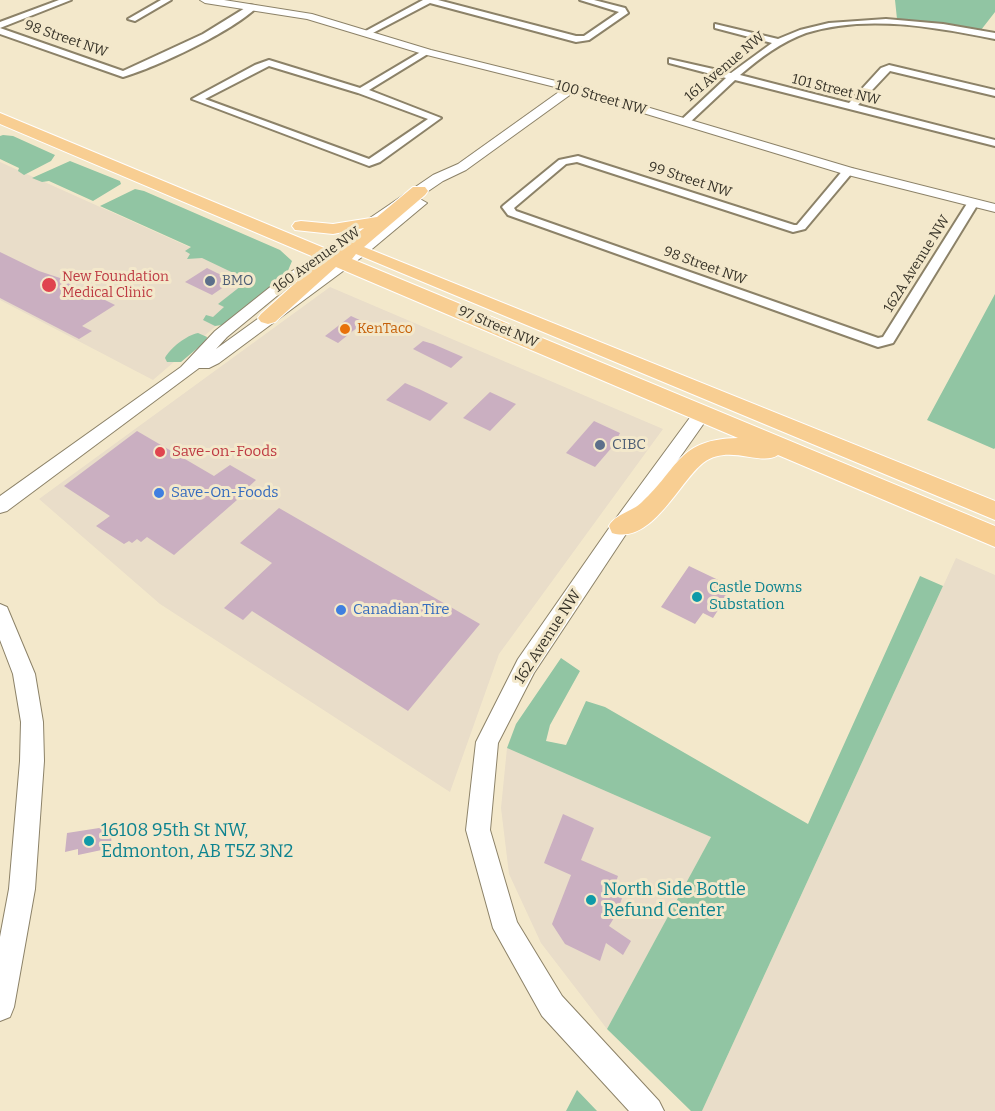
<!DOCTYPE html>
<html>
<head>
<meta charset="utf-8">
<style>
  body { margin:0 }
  canvas { display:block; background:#f3e8cb }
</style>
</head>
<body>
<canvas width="995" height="1111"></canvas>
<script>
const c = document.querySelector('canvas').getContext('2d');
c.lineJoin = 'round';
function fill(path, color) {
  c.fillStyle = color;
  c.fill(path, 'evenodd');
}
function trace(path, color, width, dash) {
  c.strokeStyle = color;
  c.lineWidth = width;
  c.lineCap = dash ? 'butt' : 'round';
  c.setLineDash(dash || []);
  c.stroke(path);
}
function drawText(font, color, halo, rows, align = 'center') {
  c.font = font + ' Bitter,serif';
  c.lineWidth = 6;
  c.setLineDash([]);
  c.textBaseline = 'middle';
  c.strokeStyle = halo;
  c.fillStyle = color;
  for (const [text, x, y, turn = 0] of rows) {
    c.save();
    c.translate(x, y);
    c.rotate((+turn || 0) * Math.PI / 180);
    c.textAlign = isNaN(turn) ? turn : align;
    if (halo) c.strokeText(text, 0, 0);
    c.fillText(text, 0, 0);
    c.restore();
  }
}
fill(new Path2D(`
  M0,162l267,120 -114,98 -153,-80z
  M330,287l333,142 -164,225 -49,138 -290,-188 -121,-105z
  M956,558l39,17v536h-293z
  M507,748l204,89 -104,192 -66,-86 -32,-69 -8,-66z`), '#e9ddc9');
fill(new Path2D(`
  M895,0h100v12l-14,18 -84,-11z
  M3,135l10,1 42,19 -4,6 -27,14 -6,-4 1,-3 -19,-9v-23z
  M70,161l50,20 1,3 -28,17 -44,-20 -7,1 -10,-4z
  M135,189l9,2 136,59 12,11 -5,12 -65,52 -7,1 -12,-6 3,-5 7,2 11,-10 -6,-3 28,-22v-3l-44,-21 -15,1 3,-5 -5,-3 6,-4 -91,-41z
  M995,294v154l-1,1 -67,-29z
  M198,333l9,4 -1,4 -25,21h-14l-2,-4c5,-10 22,-23 33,-25z
  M920,576l23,10 -241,525h-11l-84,-82 104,-192 -204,-89 9,-24 45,-66 19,13 -30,54 -4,16 20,4 20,-44 19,6 203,117z
  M577,1090l20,21h-31z`), '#91c5a3');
fill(new Path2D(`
  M0,252l39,19 24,8 52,26 -33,21 10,5 -13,8 -79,-41z
  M207,268l10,5 17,7 -22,15 -27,-13z
  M351,316l13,6 -26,21 -13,-7z
  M423,341l10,3 30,13 -12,11 -38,-19z
  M405,383l14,6 29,14 -18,18 -44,-21z
  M490,392l26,12 -26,27 -27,-13z
  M594,421l26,12 -2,4 2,1 -25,29 -29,-14z
  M137,431l77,45 16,-11 26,15 -13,12 2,1 -71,62 -27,-18 -6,5 -4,-3 -5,4 -3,-2 -5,3 -28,-18 14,-10 -46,-30z
  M279,508l201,116 -72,87 -156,-100 -9,9 -19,-12 48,-45 -32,-20z
  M689,566l44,21 -20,31 -10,-5 -8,11 -34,-17z
  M563,814l31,14 -13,32 37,16 -2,6 10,4 -9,27 -8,13 22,15 -8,14 -17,-12 -6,18 -35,-17 -13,-20 19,-49 -27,-12z
  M112,826l-1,22 -33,7v-6l-13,3 2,-19z`), '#caafc1');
const minor = new Path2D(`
  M59,0h12l-71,28v-6z
  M161,0h10l-36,21 -7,-2z
  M423,0h15l138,36h8l35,-24 -39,-12h14l31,8 3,5 -39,27 -13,2 -146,-39 -61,32 -7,-2z
  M250,5l7,2c-24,24 -100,60 -134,70l-123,-43v-6l123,43 80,-37z
  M886,19l57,5 52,9v6c-60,-12 -129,-25 -189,-6 -25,9 -46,25 -66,42l109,28 32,-35 8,-3 106,25v6l-105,-25 -32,34 137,35v6l-260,-66 -47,44 -9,-2 47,-44 -57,-15v-4l62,14 41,-30 -57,-15v-4l63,15 22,-9 29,-7z
  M424,50l7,2 -62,38 72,28 -61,44 -11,4 -177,-67 63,-34 14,-5 91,28zM269,66l89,27 70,26 -59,40 -164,-60z
  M578,156l216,69h3l47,-56h8v4l-47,56 -12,3 -216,-70 -11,2 -52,44 2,3 362,127 5,-1 85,-135 4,-1 6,3 -85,139 -15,4 -370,-132 -6,-8 2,-2 55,-45z`);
const tertiary = new Path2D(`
  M200,0h24l88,14 119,36 145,36 276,82 143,36v8l-151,-38 -270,-82 -108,78 -23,11 -154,105 -62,51 -11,12 140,-101 59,-48 5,-1 7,4 -61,51 -147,109 -10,5h-10l-192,143 -7,2v-17l181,-129 34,-36 64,-51 154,-105 25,-11 105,-75 -140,-35 -116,-35 -102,-16z
  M703,406l6,2 2,4 -2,4 -81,115 -94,142 -36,70 -8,87 27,92 45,74 97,105 5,10h-35l-87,-95 -49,-88 -27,-98 10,-88 42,-83 96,-138 83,-113z
  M0,604l7,3 28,67 8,48 1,39 -9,128 -21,118 -4,10 -10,4v-84l9,-48 11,-128 1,-39 -8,-48 -13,-34z`);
const primary = new Path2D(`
  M0,113l329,137 6,-9h13l16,-13 -31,6 -38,-4 -3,-4 3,-4 6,-1 32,3 44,-7 36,-30h12l3,4 -3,4 -61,52 631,254v19l-639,-266 -4,5 643,267v21l-217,-92c-17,12 -49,-12 -75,8 -24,19 -51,82 -91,70l-3,-7c6,-12 23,-14 33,-24 37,-34 36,-63 96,-64l-402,-171 -61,55 -7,2 -7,-2 -3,-4 3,-4 60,-54 -321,-136z`);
trace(minor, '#8c8268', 4);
trace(tertiary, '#8c8268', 2);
trace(primary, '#fff', 2);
fill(minor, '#fff');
fill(tertiary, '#fff');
fill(primary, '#f8ce92');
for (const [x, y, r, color] of [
  [210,281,6,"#5c6f8a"],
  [49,285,8,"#e0444e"],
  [345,329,6,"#e8710a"],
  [600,445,6,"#5c6f8a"],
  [160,452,6,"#e0444e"],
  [159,493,6,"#3f7fe0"],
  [697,597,6,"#0f9aa8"],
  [341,610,6,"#3f7fe0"],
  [89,841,6,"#0f9aa8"],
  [591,900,6,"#0f9aa8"]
]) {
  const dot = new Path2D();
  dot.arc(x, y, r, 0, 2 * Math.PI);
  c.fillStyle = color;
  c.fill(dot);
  trace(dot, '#f3e8cb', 2);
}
drawText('14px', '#373328', '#f3e8cb', [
  ["98 Street NW",66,39,19],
  ["161 Avenue NW",725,67,-40],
  ["101 Street NW",836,90,14],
  ["100 Street NW",601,98,16],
  ["99 Street NW",690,180,18],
  ["160 Avenue NW",317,260,-35],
  ["162A Avenue NW",917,264,-58],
  ["98 Street NW",705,266,20],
  ["97 Street NW",498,327,23]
]);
drawText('14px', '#be3a42', '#f3e8cb', [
  ["New Foundation",62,277],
  ["Medical Clinic",62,293]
], 'left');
drawText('14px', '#4e5e75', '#f3e8cb', [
  ["BMO",222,281]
], 'left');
drawText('14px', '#c56008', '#f3e8cb', [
  ["KenTaco",357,329]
], 'left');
drawText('15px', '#4e5e75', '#f3e8cb', [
  ["CIBC",612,445]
], 'left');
drawText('15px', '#be3a42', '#f3e8cb', [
  ["Save-on-Foods",172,452]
], 'left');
drawText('15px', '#366cbe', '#f3e8cb', [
  ["Save-On-Foods",171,493],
  ["Canadian Tire",353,610]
], 'left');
drawText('15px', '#0d838f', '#f3e8cb', [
  ["Castle Downs",709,588],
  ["Substation",709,605]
], 'left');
drawText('15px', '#373328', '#f3e8cb', [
  ["162 Avenue NW",548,637,-57]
]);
drawText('18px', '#0d838f', '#f3e8cb', [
  ["16108 95th St NW,",101,831],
  ["Edmonton, AB T5Z 3N2",101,852],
  ["North Side Bottle",603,890],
  ["Refund Center",603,911]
], 'left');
</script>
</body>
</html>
